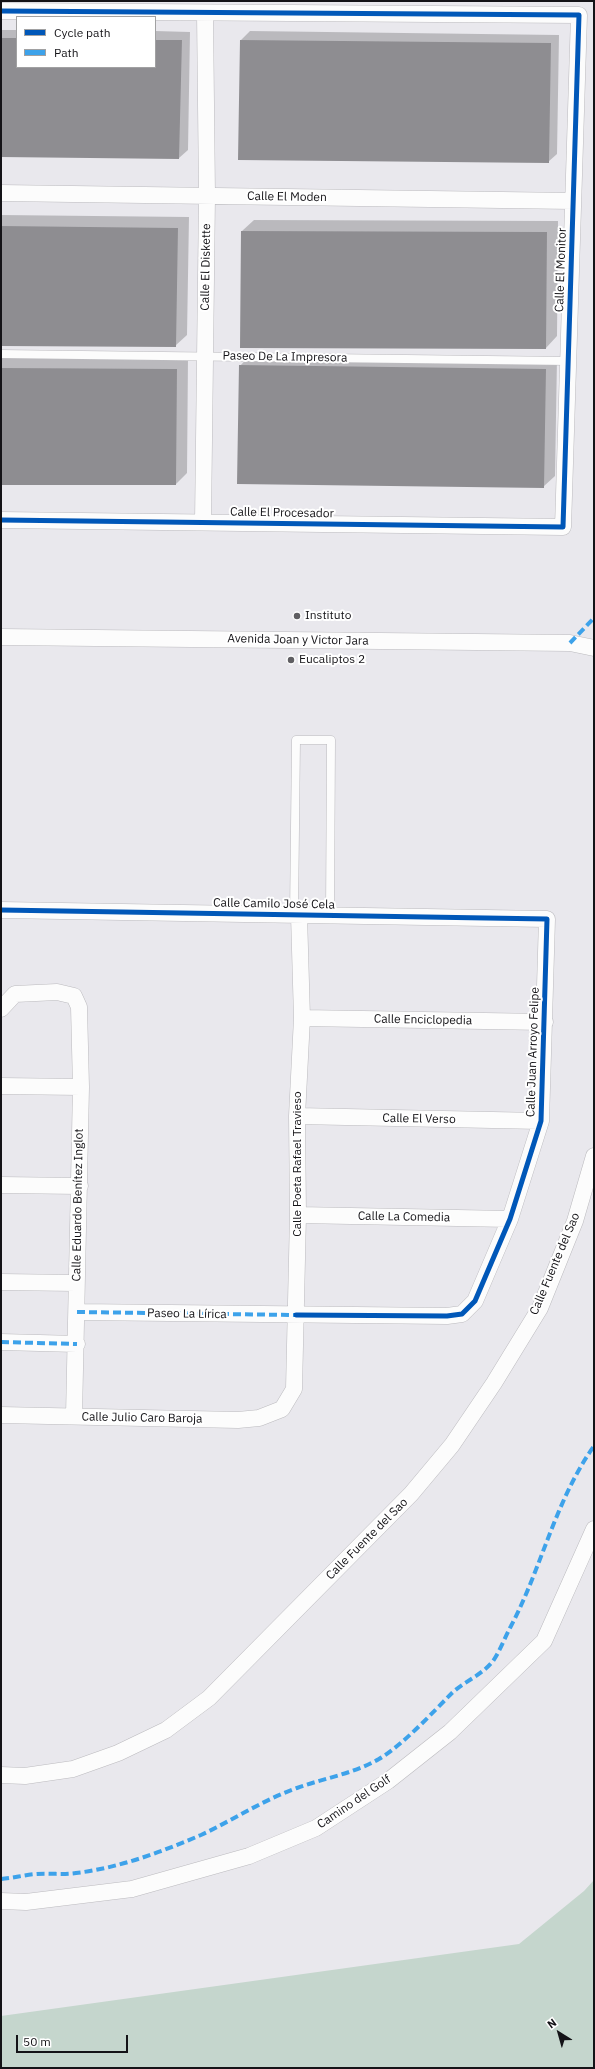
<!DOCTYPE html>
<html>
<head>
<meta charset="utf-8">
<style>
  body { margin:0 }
  #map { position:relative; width:595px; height:2069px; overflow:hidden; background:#e9e8ed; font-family:"IBM Plex Sans",sans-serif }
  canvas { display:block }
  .frame { position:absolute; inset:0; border:2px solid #141317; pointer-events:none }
  .legend { position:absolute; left:16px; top:16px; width:140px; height:52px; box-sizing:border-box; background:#fff; border:1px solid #a1a1a2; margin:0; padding:5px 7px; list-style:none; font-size:12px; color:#141317 }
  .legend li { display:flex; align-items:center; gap:8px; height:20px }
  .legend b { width:20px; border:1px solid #a1a1a2 }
  .north { position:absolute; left:539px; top:2013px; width:40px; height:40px; -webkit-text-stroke:3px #fff; paint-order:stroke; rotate:323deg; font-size:11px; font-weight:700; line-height:16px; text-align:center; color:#141317 }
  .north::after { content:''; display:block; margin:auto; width:14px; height:18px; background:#141317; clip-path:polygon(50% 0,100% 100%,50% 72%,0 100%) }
  .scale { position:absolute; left:16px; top:2035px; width:112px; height:18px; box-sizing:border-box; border:2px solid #141317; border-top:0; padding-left:5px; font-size:12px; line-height:14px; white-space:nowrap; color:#141317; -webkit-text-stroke:3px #fff; paint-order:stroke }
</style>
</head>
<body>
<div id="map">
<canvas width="595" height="2069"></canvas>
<div class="frame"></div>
<ul class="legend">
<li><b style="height:5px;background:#0057b8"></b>Cycle path</li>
<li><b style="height:5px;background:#3da2ea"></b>Path</li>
</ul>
<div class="north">N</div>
<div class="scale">50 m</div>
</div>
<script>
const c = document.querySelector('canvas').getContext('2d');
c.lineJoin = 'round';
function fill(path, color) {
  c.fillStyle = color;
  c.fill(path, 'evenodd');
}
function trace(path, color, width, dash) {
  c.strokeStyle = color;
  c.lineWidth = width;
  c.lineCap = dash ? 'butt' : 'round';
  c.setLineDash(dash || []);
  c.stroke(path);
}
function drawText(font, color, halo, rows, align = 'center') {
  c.font = font + ' "IBM Plex Sans",sans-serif';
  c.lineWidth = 4;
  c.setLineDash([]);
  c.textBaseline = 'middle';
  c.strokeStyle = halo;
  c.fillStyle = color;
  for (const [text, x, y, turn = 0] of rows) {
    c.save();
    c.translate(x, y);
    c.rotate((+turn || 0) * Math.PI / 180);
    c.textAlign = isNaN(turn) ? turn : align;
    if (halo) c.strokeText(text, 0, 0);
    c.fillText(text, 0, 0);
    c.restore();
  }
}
fill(new Path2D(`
  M594,1880v188h-593v-52l518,-72 65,-53z`), '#c5d6cd');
fill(new Path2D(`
  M1,30h16v37h138v-36l35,1 -2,118 -9,8 -178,-2z
  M250,31l309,4 -2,119 -9,8 -307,-122z
  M1,215l188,2 -2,118 -12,11 -174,-1z
  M254,220l304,1 -1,115 -11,12 -305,-1 1,-116z
  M251,354l306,4 -2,118 -12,11 -303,-121z
  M1,357l187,1 -1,115 -11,11h-175z`), '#0003');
fill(new Path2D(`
  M1,38h16v29h138v-27h27l-3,119 -178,-2z
  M240,40l311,3 -2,120 -311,-3z
  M1,226l177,2 -2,119 -175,-1z
  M241,231l306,1 -1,117 -306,-1z
  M239,365l307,4 -2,119 -307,-4z
  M1,368l176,1 -1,116h-175z`), '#8e8d91');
const lane = new Path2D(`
  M1,354l567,7
  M294,915l2,-175h35l-1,175`);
const street = new Path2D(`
  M1,11l578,4 -16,512 -562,-7
  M1,193l572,8
  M203,522l4,-326 -2,-183
  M1,637l569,6 24,5
  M1,910l546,9 -6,202 -31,98 -35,82 -13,13 -15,2 -370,-4
  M1,1009l14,-15 42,-2 17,4 5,11 2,80 -7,329
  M302,1018l243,4
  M1,1086l80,1
  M297,1116l244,5
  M1,1185l79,1
  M298,1215l212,4
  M1,1282l75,1
  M1,1342l76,2
  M1,1415l237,5 21,-2 23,-9 12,-20 4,-174 -1,-99 5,-98 -3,-103
  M1,1775l24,1 48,-7 45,-16 48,-23 43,-32 202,-204 41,-49 42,-62 46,-75 35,-87 19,-65
  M1,1901l25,1 106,-13 117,-33 67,-28 72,-47 62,-49 94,-91 50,-112`);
trace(lane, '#bbbabe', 9);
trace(street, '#bbbabe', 17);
trace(lane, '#fcfcfc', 8);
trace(street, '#fcfcfc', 16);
trace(new Path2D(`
  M570,643l24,-25
  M77,1312l219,3
  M1,1342l76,2
  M1,1879c12,-1 23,-4 35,-5 13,-1 27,1 40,-1 43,-5 85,-21 125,-38 32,-15 62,-35 96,-47 27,-10 56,-14 82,-29 25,-15 52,-45 73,-66 13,-12 30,-18 41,-32 7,-10 12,-24 18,-35 31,-59 44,-125 83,-180`), '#3da2ea', 4, [8, 4]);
trace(new Path2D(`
  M1,11l578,4 -16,512 -562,-7
  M1,910l546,9 -6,202 -31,98 -35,82 -13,13 -15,2 -151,-1`), '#0057b8', 5);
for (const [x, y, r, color] of [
  [297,616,4,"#5f5e62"],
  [291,660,4,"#5f5e62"]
]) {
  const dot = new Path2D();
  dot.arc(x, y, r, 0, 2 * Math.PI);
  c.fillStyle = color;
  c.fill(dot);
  trace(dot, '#fff', 1.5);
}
drawText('12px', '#141317', '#fff', [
  ["Calle El Moden",287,197,1],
  ["Calle El Diskette",206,267,-89],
  ["Calle El Monitor",561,270,-88],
  ["Paseo De La Impresora",285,357,1],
  ["Calle El Procesador",282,513,1],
  ["Avenida Joan y Victor Jara",298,640,1],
  ["Calle Camilo José Cela",274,904,1],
  ["Calle Enciclopedia",423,1020,1],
  ["Calle Juan Arroyo Felipe",533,1052,-88],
  ["Calle El Verso",419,1119,1],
  ["Calle Poeta Rafael Travieso",298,1164,-90],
  ["Calle Eduardo Benítez Inglot",78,1205,-89],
  ["Calle La Comedia",404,1217,1],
  ["Calle Fuente del Sao",555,1264,-67],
  ["Paseo La Lírica",187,1314,1],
  ["Calle Julio Caro Baroja",142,1418,1],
  ["Calle Fuente del Sao",367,1539,-45],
  ["Camino del Golf",354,1802,-34]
]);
drawText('12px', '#141317', '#fff', [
  ["Instituto",305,616],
  ["Eucaliptos 2",299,660]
], 'left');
</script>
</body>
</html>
